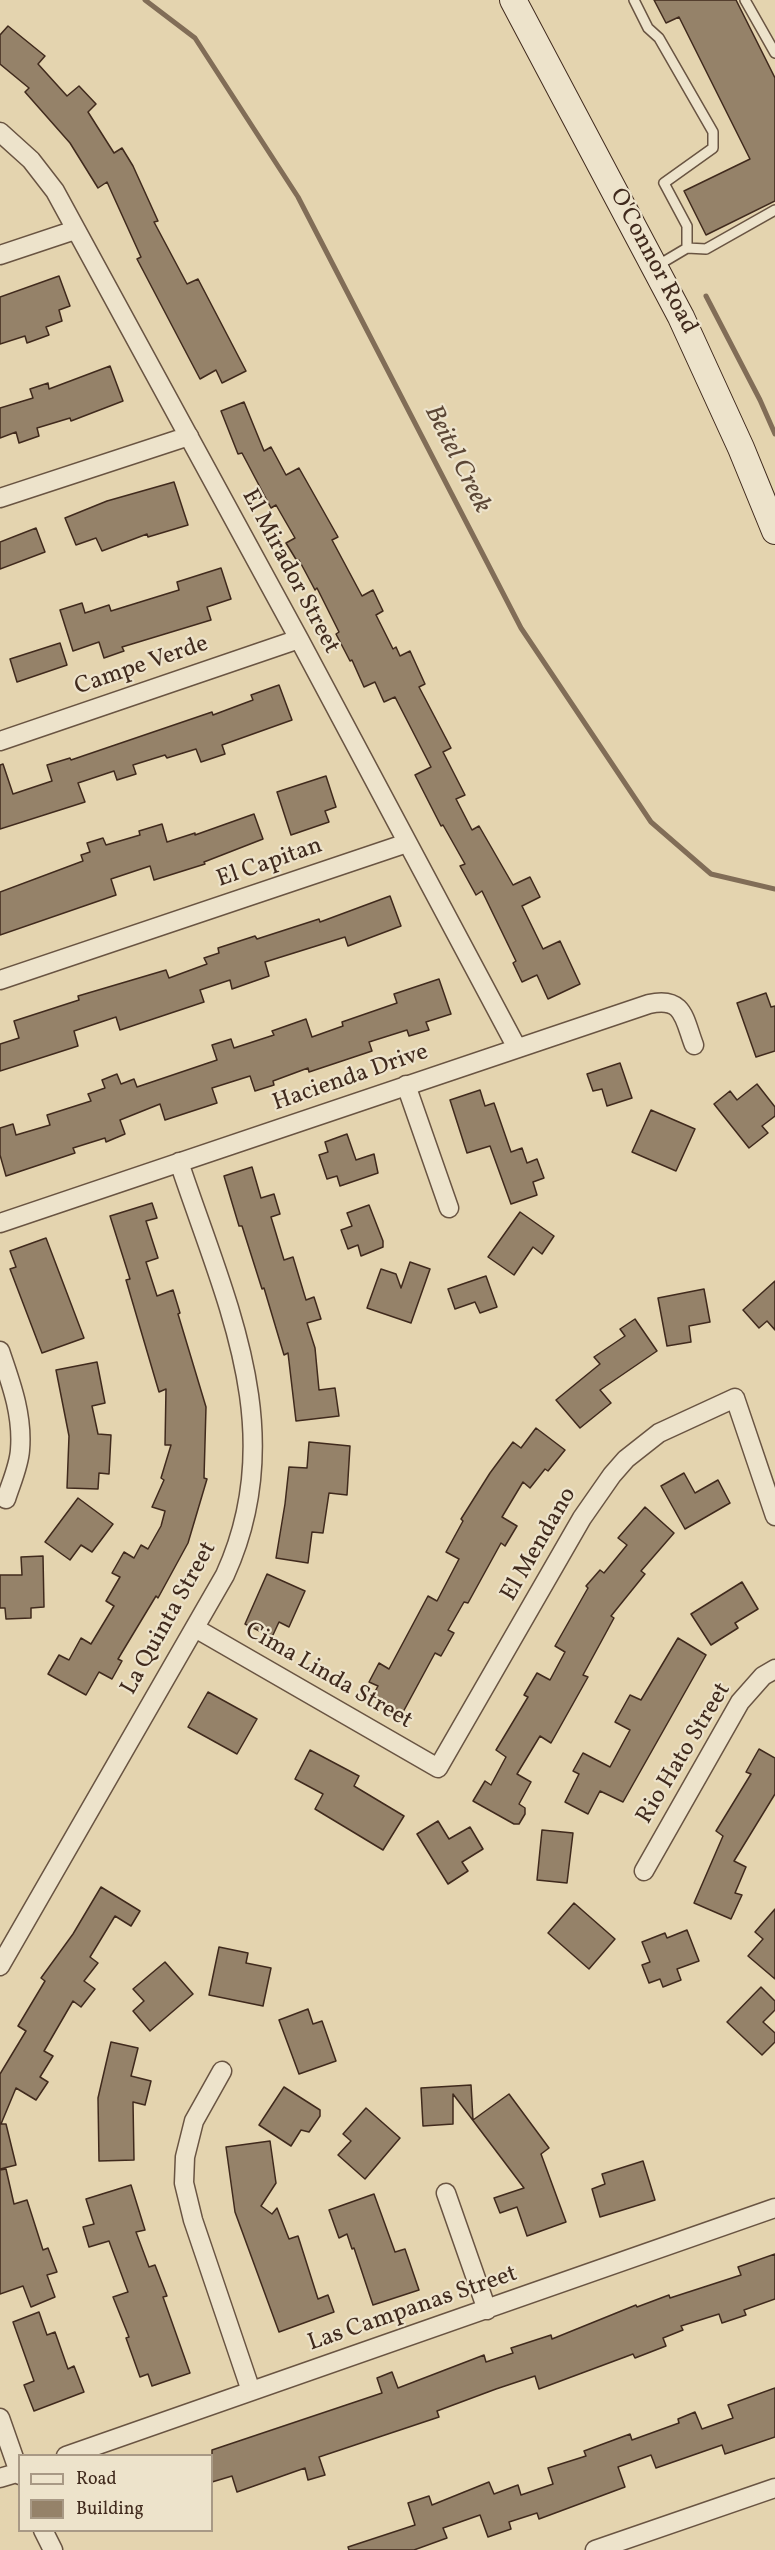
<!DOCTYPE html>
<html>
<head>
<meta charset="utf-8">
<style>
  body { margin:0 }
  #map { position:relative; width:775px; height:2550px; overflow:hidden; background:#e4d4af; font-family:Vollkorn,serif }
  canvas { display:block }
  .legend { position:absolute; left:18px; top:2454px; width:195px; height:78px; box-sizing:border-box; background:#ede3cb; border:2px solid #a89985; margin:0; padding:8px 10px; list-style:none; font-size:18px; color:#402a1d }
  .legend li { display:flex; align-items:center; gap:12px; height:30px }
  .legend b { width:30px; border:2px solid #a89985 }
</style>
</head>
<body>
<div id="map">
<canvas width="775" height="2550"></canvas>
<ul class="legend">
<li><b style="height:8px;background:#ede3cb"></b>Road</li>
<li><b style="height:16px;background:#958269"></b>Building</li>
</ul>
</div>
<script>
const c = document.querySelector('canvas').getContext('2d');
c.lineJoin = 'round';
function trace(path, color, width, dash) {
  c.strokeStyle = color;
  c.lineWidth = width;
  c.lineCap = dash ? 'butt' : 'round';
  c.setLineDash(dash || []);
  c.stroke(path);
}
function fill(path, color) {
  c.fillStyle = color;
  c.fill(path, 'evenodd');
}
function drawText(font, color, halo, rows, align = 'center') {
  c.font = font + ' Vollkorn,serif';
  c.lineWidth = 4.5;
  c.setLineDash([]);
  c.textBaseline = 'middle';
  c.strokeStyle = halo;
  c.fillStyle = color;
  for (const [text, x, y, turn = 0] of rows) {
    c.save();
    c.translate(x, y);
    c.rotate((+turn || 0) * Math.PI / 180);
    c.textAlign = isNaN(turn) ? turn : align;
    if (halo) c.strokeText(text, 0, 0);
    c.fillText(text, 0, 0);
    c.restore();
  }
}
trace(new Path2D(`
  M145,0l50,38 103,159 223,431 130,194 60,52 64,15
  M706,296l54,104 15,34`), '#816d57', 5);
const building = new Path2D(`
  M654,0h82l39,78v123l-69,34 -22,-44 66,-32 -71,-142 -13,6z
  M8,26l37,30 -7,8 29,32 12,-10 17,18 -8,8 26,41 8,-5 11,18 25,55 -4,1 33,62 11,-5 48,92 -24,12 -6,-13 -16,9 -63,-120 4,-2 -34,-75 -9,6 -28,-45 -45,-51 4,-4 -29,-24v-29z
  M59,276l11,30 -11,4 3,11 -16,6 3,8 -22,8 -2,-7 -25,8v-47z
  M110,366l13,35 -52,20 -1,-3 -33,10 2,8 -20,7 -3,-11 -16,6v-30l33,-10 -3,-9 18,-6 1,6z
  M244,402l20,49 7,-4 15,28 13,-7 39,69 -6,3 30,56 11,-6 10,21 -7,4 17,34 3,-2 4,9 10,-5 15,33 -6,3 32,61 -8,4 22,43 -9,4 16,31 7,-4 34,59 17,-8 10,20 -18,9 21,43 17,-8 20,43 -32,15 -11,-24 -15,7 -9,-19 3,-2 -34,-70 -6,4 -16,-29 5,-2 -22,-39 -2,1 -26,-51 16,-8 -36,-70 -11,5 -9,-20 -11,5 -12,-27 -2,1 -14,-27 3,-2 -22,-44 -2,2 -16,-30 -2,1 -11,-18 9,-5 -19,-33 -5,3 -29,-55 -4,1 -17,-43z
  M174,482l14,43 -40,12 -1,-3 -45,17 -6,-13 -20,7 -11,-27 42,-17z
  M36,528l9,24 -45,17v-27z
  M221,568l10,31 -24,8 4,13 -89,27 2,4 -20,7 -5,-16 -26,9 -13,-41 22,-7 3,10 24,-8 2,6 68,-21 -2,-8z
  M60,643l7,22 -50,17 -7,-23z
  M279,685l13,35 -70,25 3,9 -24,8 -5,-13 -29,9 -2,-3 -32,10 3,9 -19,6 -3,-9 -36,12 7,19 -85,27v-64l3,-1 10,30 39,-13 -5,-16 23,-7 1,2 141,-48 1,3 40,-15 -2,-5z
  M326,776l10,31 -11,4 4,11 -38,13 -14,-43z
  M254,814l9,25 -59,23 1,2 -51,16 -4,-14 -39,13 5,16 -116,40v-43l83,-31 -2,-6 9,-3 -3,-9 16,-5 3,7 34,-10 -1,-4 23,-7 5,18 28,-9v2z
  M390,896l11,30 -53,20 -3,-9 -80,25 4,14 -37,13 -2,-9 -30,10 4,12 -84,28 -4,-13 -42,14 4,15 -78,25v-27l19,-6 -5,-17 65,-21 -1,-4 88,-26 3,8 38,-14 -3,-6 15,-5 -1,-5 37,-12 2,3 62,-20 1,3z
  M439,979l12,35 -25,8 3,8 -20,6 -2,-6 -38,12 3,9 -63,21 -1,-4 -35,13 1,4 -19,6 -5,-15 -38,12 5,15 -52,17 -5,-16 -40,16 5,14 -19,8 -1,-4 -32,10 2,5 -69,23 -6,-21v-27l13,-4 3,11 34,-10 -3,-10 44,-14 -3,-7 17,-6 -3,-8 15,-6 4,10 13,-5 3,8 80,-27 -5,-15 19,-6 3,9 40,-13 -2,-4 34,-12 6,18 31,-11 -1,-4 55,-19 -3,-9z
  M766,993l5,14 4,-1v45l-19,6 -19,-54z
  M620,1063l12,35 -25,8 -5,-17 -9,2 -6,-17z
  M757,1084l18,23v9l-13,10 6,7 -19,15 -35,-44 16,-13 7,9z
  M480,1090l5,16 9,-3 17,49 11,-4 5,15 10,-4 7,19 -11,4 4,13 -26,9 -21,-58 -23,7 -17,-53z
  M651,1110l44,19 -19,42 -44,-19z
  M347,1134l9,26 18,-6 4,19 -38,13 -3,-10 -10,3 -8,-24 9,-3 -3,-10z
  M252,1167l9,31 13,-4 6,20 -9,3 13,43 9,-3 13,43 8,-3 7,22 -14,4 8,25 4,42 16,-2 4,28 -43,5 -8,-68 -4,2 -20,-67 -2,1 -20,-63h-3l-15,-50z
  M152,1203l5,15 -11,3 12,37 -12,4 11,34 16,-6 7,23 -2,1 28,93 -2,71 3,1 -19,64 -30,55 -2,-2 -38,63 4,2 -10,18 -13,-7 -13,23 -38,-21 11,-19 10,5 12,-22 10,6 23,-38 -8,-5 14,-24 -8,-4 12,-21 10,6 7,-13 7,4 13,-23 4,-15 -13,-4 12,-27 -3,-2 10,-33h-6l1,-56 -7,3 -33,-112 4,-1 -20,-63z
  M369,1205l14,36v6l-22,9 -3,-11 -10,4 -7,-19 11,-4 -5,-13z
  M520,1212l34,24 -12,18 -9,-7 -19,28 -26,-18z
  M46,1238l38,100 -42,15 -32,-84 6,-2 -6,-16z
  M410,1262l20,7 -19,54 -44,-15 14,-39 15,5 5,14z
  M486,1276l11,31 -17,6 -5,-11 -20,7 -7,-20z
  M775,1281v49l-8,-9 -8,7 -16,-18z
  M704,1289l6,33 -21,4 2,16 -24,4 -9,-48z
  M635,1319l22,32 -57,39 11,13 -31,25 -24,-28 44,-36 -6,-7 31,-21 -5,-7z
  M97,1362l8,41 -13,3 6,28 13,1 -2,39 -10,-1 -1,16 -31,-1 2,-52 -13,-66z
  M536,1428l29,22 -17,21 -3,-2 -15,19 -7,-6 -21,35 15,9 -12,20 -4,-3 -33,60 -4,-1 -16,28 6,3 -13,23 -6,-3 -33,61 -30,-17 6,-11 -9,-4 10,-19 10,6 39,-73 9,5 22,-42 -13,-7 17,-31 -2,-2 29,-46 23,-31 8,6z
  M309,1442l41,4 -3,49 -18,-2 -6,40 -11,-1 -4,31 -32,-5 9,-54 4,-37 18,1z
  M684,1473l11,20 23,-13 12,23 -45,26 -24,-43z
  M78,1498l35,26 -21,28 -11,-7 -11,15 -25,-18z
  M645,1507l29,26 -33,38 4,3 -34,42 3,2 -31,57 5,2 -37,66 -11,-7 -23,38 14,8 -12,22 6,4v6l-6,10h-5l-41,-23 12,-20 6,4 15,-28 -10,-7 32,-53 -4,-2 13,-22 13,7 15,-28 -10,-6 33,-58 -2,-2 14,-16 4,3 23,-28 -9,-7z
  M43,1556l1,51 -13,1v10l-25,1 -1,-11h-5v-33h22l-1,-18z
  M267,1574l38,17 -16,36 -10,-5 -7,15 -27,-13z
  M742,1582l16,27 -23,14 3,5 -27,17 -20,-31z
  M678,1638l28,17 -83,147 -23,-11 -12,23 -23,-12 14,-28 -6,-3 10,-18 27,14 20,-37 -15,-8 15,-27 11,5z
  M208,1692l49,27 -20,35 -49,-27z
  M759,1749l16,9v36l-41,67 12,6 -11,26 7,2 -11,24 -37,-16 29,-67 -7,-5 35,-57 -5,-2z
  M310,1750l49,26 -5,10 50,30 -21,34 -68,-41 8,-15 -28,-15z
  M438,1821l11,18 21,-12 13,22 -21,13 6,9 -20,13 -31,-50z
  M542,1830l31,3 -6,50 -30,-3z
  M101,1887l39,24 -9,15 -16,-10 -25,41 8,6 -14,18 11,8 -14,18 -8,-6 -29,50 9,5 -13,21 8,5 -12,18 -20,-12 -15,36h5l10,41 -16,4v-95l26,-43 -8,-5 27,-45 -4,-3 32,-44z
  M574,1903l41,36 -26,30 -41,-36z
  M775,1909v70l-27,-23 15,-17 -8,-7z
  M687,1930l12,31 -22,8 4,11 -18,7 -3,-8 -11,4 -7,-18 8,-3 -8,-20 23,-9 2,5z
  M219,1947l29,6 -2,10 25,5 -8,38 -54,-11z
  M165,1962l28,32 -43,37 -17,-20 11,-10 -11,-12z
  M761,1987l14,14v9l-12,12 12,11v9l-13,13 -35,-33z
  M308,2009l5,15 9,-3 14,40 -37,13 -20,-54z
  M111,2042l27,6 -7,28 20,5 -6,24 -12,-3 1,58 -35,1 -1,-63z
  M471,2085l2,35 36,-26 40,54 -8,6 25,68 -39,14 -10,-29 -17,6 -6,-15 30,-10 -71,-94v30l-30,2 -2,-38z
  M284,2087l36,23v6l-11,16 -8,-2 -10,16 -32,-21z
  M366,2108l34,30 -35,41 -27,-24 13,-14 -8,-7z
  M270,2141l6,42 -15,23 11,8 5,-6 12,31 9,-3 20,63 10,-4 6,17 -55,20 -44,-120 -9,-65z
  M643,2161l12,39 -55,17 -8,-28 13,-5 -3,-10z
  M6,2169l8,35 13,-4 16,50 5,-2 9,24 -10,3 8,22 -24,10 -8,-21 -23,8v-124z
  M131,2185l14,45 -9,2 13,35 6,-2 12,31 -4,1 27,76 -38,13 -4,-12 -8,3 -14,-39 3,-1 -16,-40 15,-5 -19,-51 -20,6 -6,-20 11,-3 -8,-25z
  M374,2194l21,58 10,-3 14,41 -46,15 -19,-57 -2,1 -5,-15 -8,4 -10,-28z
  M775,2254v45l-31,11 2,5 -24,8 -3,-9 -38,12 2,4 -20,8 3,8 -31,12 -2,-4 -94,35 -4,-13 -39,13 -59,22 2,6 -120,40 6,18 -17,5 -3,-12 -68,24 -5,-16 -20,6v-32l170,-57 -5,-15 15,-6 6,16 86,-33 2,7 27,-9 -2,-5 40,-13 1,4 84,-34 1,2 32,-12 1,3 71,-23 -3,-8z
  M39,2312l8,23 8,-3 13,37 6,-3 10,26 -50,19 -10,-26 10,-4 -21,-59z
  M775,2388v49l-50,17 -3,-9 -66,23 -5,-13 -33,12 7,20 -86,32 -2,-6 -28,9 2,7 -23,8 -8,-22 -37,13 4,10 -33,12h-65l-1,-3 67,-22 -7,-22 21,-7 3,9 57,-23 5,12 24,-9 3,10 32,-11 -5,-16 38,-12 -2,-5 46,-17 2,6 47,-17 -1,-4 17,-7 7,17 31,-11 -5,-13z`);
fill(building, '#958269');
trace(building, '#402a1d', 1.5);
const lane = new Path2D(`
  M634,0l14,28 11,10 54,94v16l-49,35 23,43v22
  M745,0l30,53
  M655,267l32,-19 19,1 69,-39`);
const street = new Path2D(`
  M0,132l31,28 24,31 244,448 218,409
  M0,255l75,-25
  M0,498l189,-62
  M0,741l299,-102
  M0,980l407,-137
  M406,1085l43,123
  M0,1223l649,-219c35,-8 35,15 45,41
  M0,1351c11,32 23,64 20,99 -1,16 -9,33 -14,49
  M195,1628l243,140 144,-250 30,-43 14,-16 33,-26 76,-35 40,118
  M644,1871l96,-169 23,-26 12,-7
  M0,1966l225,-391c66,-144 0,-275 -46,-413
  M222,2071l-28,50 -9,36 -1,26 9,37 58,171
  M446,2193l41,117
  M0,2418l20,57
  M66,2456l709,-248
  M0,2478l20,-6
  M43,2530l10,20
  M595,2550l180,-62`);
const secondary = new Path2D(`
  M513,0l168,317 60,131 34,83`);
trace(lane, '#695442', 12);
trace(street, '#695442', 21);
trace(secondary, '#402a1d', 28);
trace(lane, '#ede3cb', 9);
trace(street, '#ede3cb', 18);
trace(secondary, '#ede3cb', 26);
drawText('24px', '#402a1d', '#ede3cb', [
  ["O'Connor Road",652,262,62],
  ["El Mirador Street",289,572,62],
  ["Campe Verde",142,667,-19],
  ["El Capitan",270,864,-19],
  ["Hacienda Drive",351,1079,-19],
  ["El Mendano",540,1545,-60],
  ["La Quinta Street",170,1619,-61],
  ["Cima Linda Street",328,1677,30],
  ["Rio Hato Street",685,1754,-59],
  ["Las Campanas Street",413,2310,-19]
]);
drawText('italic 26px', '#5b4635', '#ede3cb', [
  ["Beitel Creek",456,460,63]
]);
</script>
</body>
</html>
